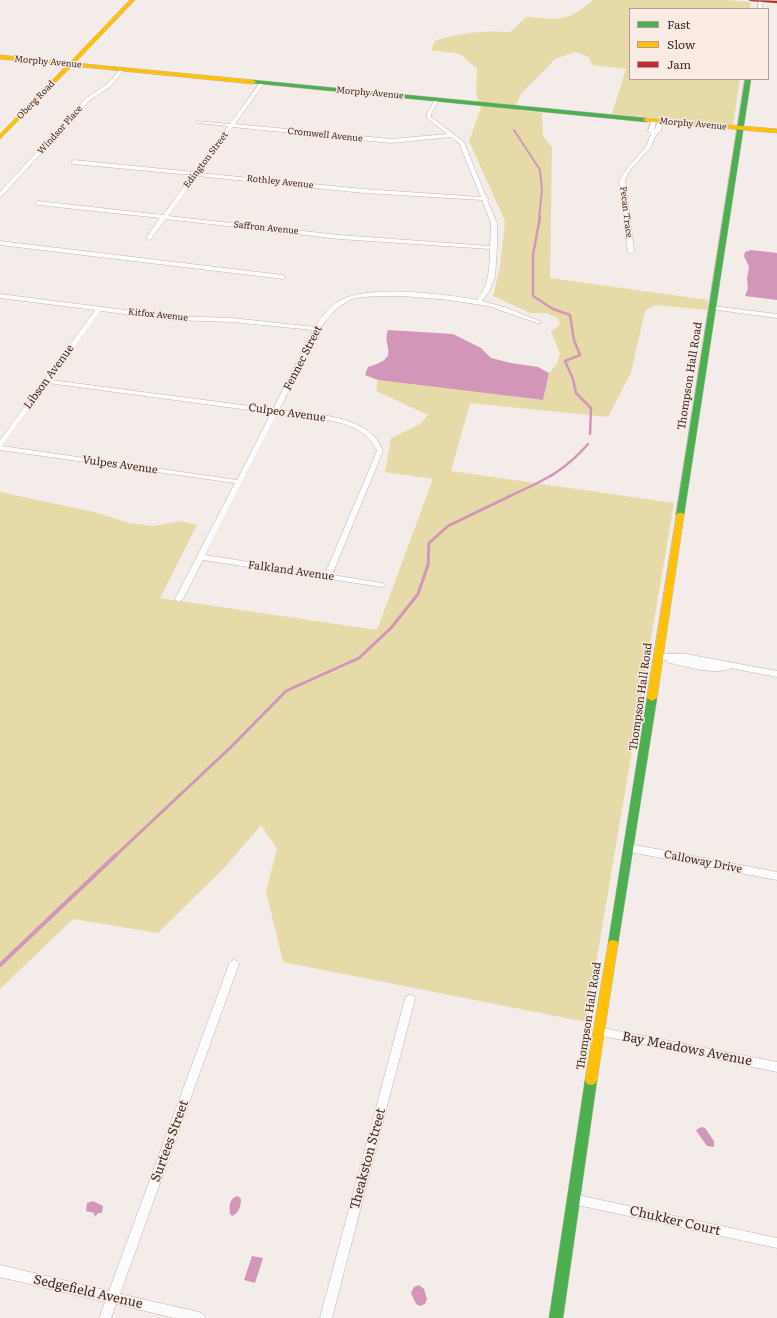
<!DOCTYPE html>
<html>
<head>
<meta charset="utf-8">
<style>
  body { margin:0 }
  #map { position:relative; width:777px; height:1318px; overflow:hidden; background:#f4ece9; font-family:Literata,serif }
  canvas { display:block }
  .legend { position:absolute; left:629px; top:8px; width:140px; height:72px; box-sizing:border-box; background:#f9eae4; border:1px solid #ae9f99; margin:0; padding:5px 7px; list-style:none; font-size:12px; color:#3d2f29 }
  .legend li { display:flex; align-items:center; gap:8px; height:20px }
  .legend b { width:20px; border:1px solid #ae9f99 }
</style>
</head>
<body>
<div id="map">
<canvas width="777" height="1318"></canvas>
<ul class="legend">
<li><b style="height:5px;background:#4caf50"></b>Fast</li>
<li><b style="height:5px;background:#ffc107"></b>Slow</li>
<li><b style="height:5px;background:#c62828"></b>Jam</li>
</ul>
</div>
<script>
const c = document.querySelector('canvas').getContext('2d');
c.lineJoin = 'round';
function fill(path, color) {
  c.fillStyle = color;
  c.fill(path, 'evenodd');
}
function trace(path, color, width, dash) {
  c.strokeStyle = color;
  c.lineWidth = width;
  c.lineCap = dash ? 'butt' : 'round';
  c.setLineDash(dash || []);
  c.stroke(path);
}
function drawText(font, color, halo, rows, align = 'center') {
  c.font = font + ' Literata,serif';
  c.lineWidth = 3;
  c.setLineDash([]);
  c.textBaseline = 'middle';
  c.strokeStyle = halo;
  c.fillStyle = color;
  for (const [text, x, y, turn = 0] of rows) {
    c.save();
    c.translate(x, y);
    c.rotate((+turn || 0) * Math.PI / 180);
    c.textAlign = isNaN(turn) ? turn : align;
    if (halo) c.strokeText(text, 0, 0);
    c.fillText(text, 0, 0);
    c.restore();
  }
}
fill(new Path2D(`
  M593,0h133l25,2 -1,7h-120v70h110l-7,46 -121,-11 14,-45 -34,-4 -3,-8 -14,-5 -20,7 -34,35 -4,9v7l25,3 1,23 9,11 -2,131 158,22 -1,10 -52,-5 -10,6 -14,62 -23,44 -138,-14 -19,68 223,32 -88,519 -303,-60 -17,-71 11,-42 -16,-24 -35,41 -68,67 -85,-14 -73,70v-497l94,20 35,11 24,3 27,-5 17,4 -37,73 217,32 56,-151 -48,-7 6,-34 29,-14 8,-9 -52,-24 2,-11 165,20 6,-27 8,-9 3,-11 -9,-21 9,-8 -2,-6 -12,-5h-16l-37,-17 7,-29 5,-46 -36,-80 12,-33 -5,-14 1,-25 -17,-15 -29,-4 5,-10c25,-7 48,-10 74,-8l16,-15c32,2 41,6 67,-17z`), '#e7daa9');
fill(new Path2D(`
  M751,250l26,3v47l-32,-4 3,-8 -1,-9 2,-12 -5,-11 1,-4z
  M388,330l65,4 28,14 10,10 20,5 27,4 11,6 -6,27 -165,-20 -13,-5 3,-8c35,-10 13,-19 20,-37z
  M701,1127l4,1 9,13v6l-7,-1 -10,-14 -1,-2z
  M238,1196l3,3c0,6 -2,15 -9,17l-2,-2c-1,-8 -1,-16 8,-18z
  M93,1201l10,5 -1,7h-4l-3,4 -1,-4 -8,-2 1,-8z
  M252,1256l11,2 -8,25 -11,-3z
  M419,1285l5,4 3,10 -2,5 -5,2 -4,-2 -5,-11 3,-6z`), '#d297b8');
trace(new Path2D(`
  M514,130l26,40 2,20 -3,28`), '#d297b8', 2);
trace(new Path2D(`
  M540,217l-7,38v41l20,13 17,6 4,25 6,15 -15,6 8,18 3,14 15,15 -1,26
  M508,497c34,-16 55,-24 80,-53`), '#d297b8', 2.5);
trace(new Path2D(`
  M115,856l116,-109 55,-56 73,-33 32,-30 27,-34 10,-29 1,-22 19,-17 62,-30`), '#d297b8', 3);
trace(new Path2D(`
  M0,965l116,-110`), '#d297b8', 4);
const street = new Path2D(`
  M759,0l4,1 -1,8h-4z
  M121,68l4,1 -14,17 -22,15 -87,95 -2,1v-5l85,-93 22,-15z
  M261,81l4,1 -30,42 156,15 56,-5 -20,-16v-4l8,-15 4,-1v1l-8,15v3l33,25 22,55 3,2 -2,1 10,23v25l-2,29 -6,15 -7,9 22,6 38,15 -1,1h-4l-49,-17 -39,-6 -46,-4h-22l-18,1 -11,2 -15,9 -14,16 -44,86c33,4 91,4 104,41l-51,124 50,8 4,2 -4,2 -179,-27 -20,39 -4,3 -4,-3 60,-116 -235,-33v-10l95,-130 -95,-12v-4l173,22 59,2 83,9c7,-11 15,-22 28,-28 28,-14 102,-5 134,1 13,-18 12,-29 13,-51l-151,-10 -173,-20 -15,20 -2,1 -3,-2 14,-20 -122,-13 -3,-2 3,-2 125,14 29,-40 -118,-11 -3,-2 3,-2 120,12 34,-46 -30,-3 -2,-1v-1l34,3zM233,127l158,16 60,-6 8,6 22,54 -117,-8 -165,-16zM197,176l167,17 118,7 9,23 -1,23 -151,-11 -171,-19zM101,311l72,9 59,2 81,8 -40,79 -222,-29zM48,383l223,30 -34,67 -235,-34zM277,414c30,4 88,3 100,37l-52,123 -120,-19z
  M652,119l4,1 -2,11 5,-11 4,1 -2,10 -5,4 -5,12 -20,22 -6,11 9,72 -3,2 -3,-2 -9,-72 9,-13 18,-20 5,-13 -3,-3z
  M0,241l283,34 3,2 -3,2 -283,-34z
  M712,306l65,8v4l-67,-9 -1,-1z
  M658,654h28l91,17v6l-46,-9c-14,8 -48,-2 -64,-6l-1,-2 -11,-1 -1,-2z
  M630,844l147,28v8l-147,-28 -3,-2 -2,-2 2,-2z
  M234,960l3,1 2,3 -119,330 79,18 4,2 2,4h-31l-58,-14 -5,14h-12l6,-16 -105,-25v-12l109,26 120,-327 2,-3z
  M410,995l4,1 1,3 -83,319h-12l85,-319 1,-3z
  M598,1027l179,35v10l-179,-37 -4,-1 -1,-3 1,-3z
  M573,1194l204,44v10l-204,-44 -4,-1 -2,-4 2,-4z`);
const fast = new Path2D(`
  M745,79h6l-67,436 -4,2 -4,-2z
  M253,80l393,38 3,2 -3,2 -395,-39 -1,-1z
  M652,695l5,3 -39,246 -1,3 -4,1 -4,-1 -1,-3 39,-246z
  M591,1075l4,1 2,4 -34,238h-14l36,-238 2,-4z`);
const slow = new Path2D(`
  M130,0h5l-60,63 178,17 3,2 -3,2 -181,-18 -72,73v-5l67,-69 -67,-6v-4l70,7z
  M646,118l131,11v4l-133,-12v-2z
  M677,513h6l1,2 -27,183 -5,3 -5,-3z
  M613,940l4,1 1,3 -21,136 -2,4 -4,1 -4,-1 -2,-4 23,-136 1,-3z`);
const jam = new Path2D(`
  M749,0l28,1v2l-26,-2z`);
trace(street, '#bdb3af', 1);
trace(fast, '#bdb3af', 1);
trace(slow, '#bdb3af', 1);
trace(jam, '#bdb3af', 1);
fill(street, '#fdfcfc');
fill(fast, '#4caf50');
fill(slow, '#ffc107');
fill(jam, '#c62828');
drawText('9px', '#3d2f29', '#f9eae4', [
  ["Morphy Avenue",48,62,5],
  ["Morphy Avenue",370,93,5],
  ["Oberg Road",36,100,-46],
  ["Morphy Avenue",693,124,5],
  ["Windsor Place",60,130,-48],
  ["Cromwell Avenue",325,135,6],
  ["Edington Street",206,160,-53],
  ["Rothley Avenue",280,182,6],
  ["Pecan Trace",626,212,83],
  ["Saffron Avenue",266,228,6],
  ["Kitfox Avenue",158,315,6]
]);
drawText('11px', '#3d2f29', '#f9eae4', [
  ["Fennec Street",303,358,-63],
  ["Thompson Hall Road",690,376,-81],
  ["Libson Avenue",49,377,-54],
  ["Culpeo Avenue",287,413,8],
  ["Vulpes Avenue",120,465,8],
  ["Falkland Avenue",291,571,8],
  ["Thompson Hall Road",641,697,-82],
  ["Calloway Drive",703,862,11],
  ["Thompson Hall Road",589,1016,-81]
]);
drawText('13px', '#3d2f29', '#f9eae4', [
  ["Bay Meadows Avenue",687,1049,11],
  ["Surtees Street",170,1141,-70],
  ["Theakston Street",368,1159,-75],
  ["Chukker Court",675,1221,13],
  ["Sedgefield Avenue",88,1292,13]
]);
</script>
</body>
</html>
